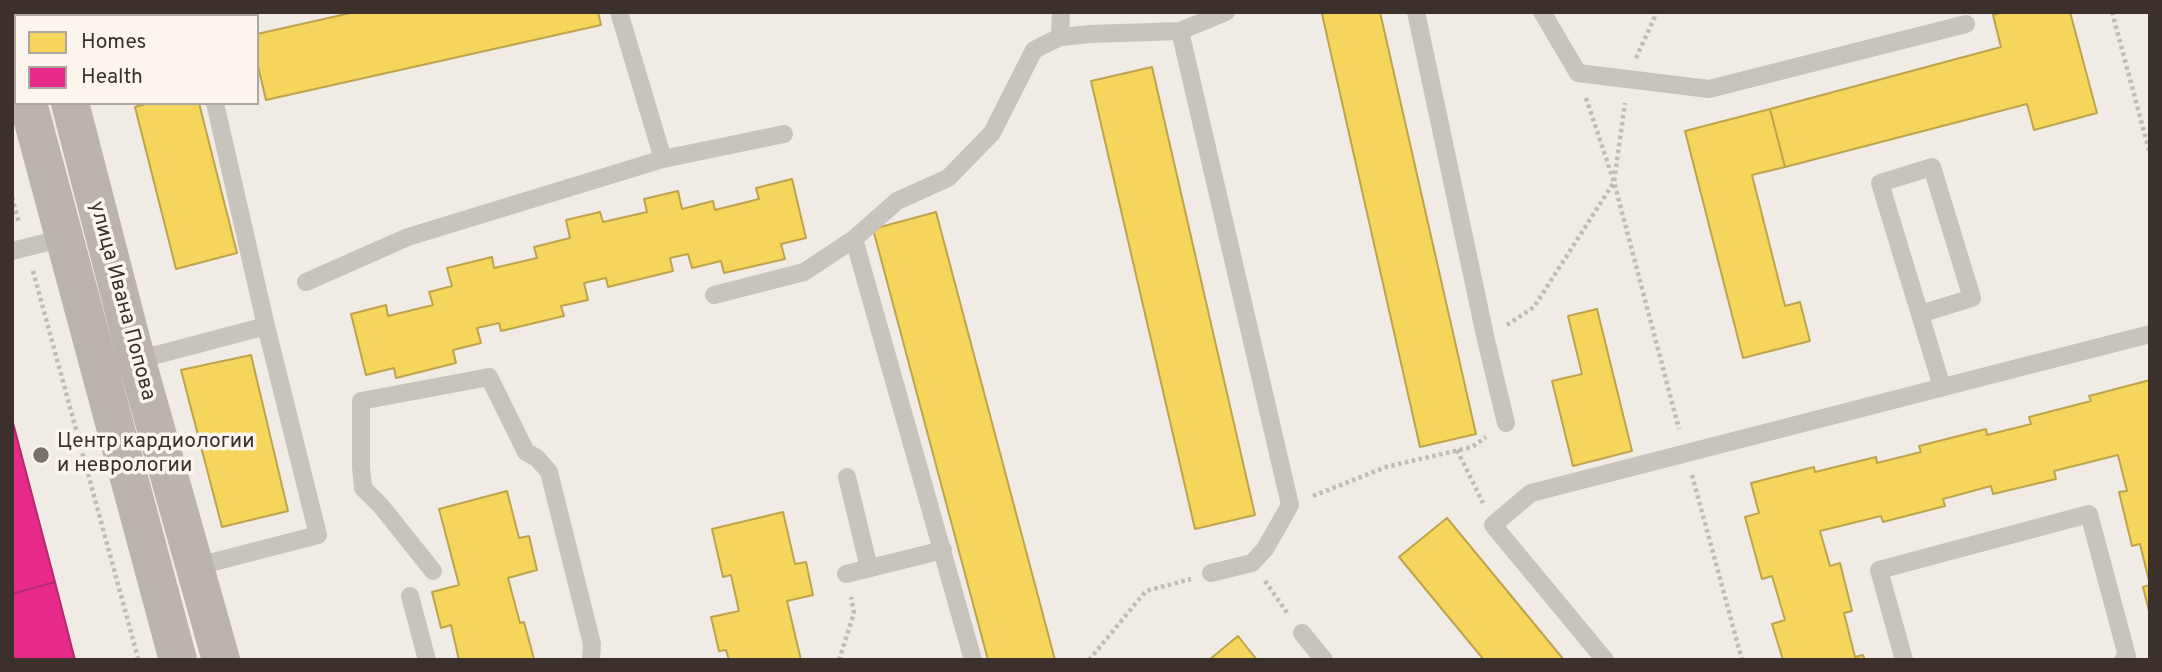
<!DOCTYPE html>
<html>
<head>
<meta charset="utf-8">
<style>
  body { margin:0 }
  #map { position:relative; width:2162px; height:672px; overflow:hidden; background:#f0ebe5; font-family:Overpass,sans-serif }
  canvas { display:block }
  .frame { position:absolute; inset:0; border:14px solid #3b302b; pointer-events:none }
  .legend { position:absolute; left:14px; top:14px; width:245px; height:91px; box-sizing:border-box; background:#fbf5ee; border:2px solid #aea6a0; margin:0; padding:9px 12px; list-style:none; font-size:21px; color:#3b302b }
  .legend li { display:flex; align-items:center; gap:14px; height:35px }
  .legend b { width:35px; border:2px solid #aea6a0 }
</style>
</head>
<body>
<div id="map">
<canvas width="2162" height="672"></canvas>
<div class="frame"></div>
<ul class="legend">
<li><b style="height:19px;background:#f6d55c"></b>Homes</li>
<li><b style="height:19px;background:#e7298a"></b>Health</li>
</ul>
</div>
<script>
const c = document.querySelector('canvas').getContext('2d');
c.lineJoin = 'round';
function fill(path, color) {
  c.fillStyle = color;
  c.fill(path, 'evenodd');
}
function trace(path, color, width, dash) {
  c.strokeStyle = color;
  c.lineWidth = width;
  c.lineCap = dash ? 'butt' : 'round';
  c.setLineDash(dash || []);
  c.stroke(path);
}
function drawText(font, color, halo, rows, align = 'center') {
  c.font = font + ' Overpass,sans-serif';
  c.lineWidth = 7;
  c.setLineDash([]);
  c.textBaseline = 'middle';
  c.strokeStyle = halo;
  c.fillStyle = color;
  for (const [text, x, y, turn = 0] of rows) {
    c.save();
    c.translate(x, y);
    c.rotate((+turn || 0) * Math.PI / 180);
    c.textAlign = isNaN(turn) ? turn : align;
    if (halo) c.strokeText(text, 0, 0);
    c.fillText(text, 0, 0);
    c.restore();
  }
}
const homes = new Path2D(`
  M109,12h32l1,4h-32z
  M355,12h243l3,13 -335,75 -9,-38v-28z
  M1328,12h52l96,422 -56,13 -98,-433z
  M2003,12h67l27,101 -63,17 -7,-26 -242,63 -15,-58 231,-62 -8,-32z
  M1152,67l103,448 -60,14 -104,-448z
  M149,103h50l38,150 -61,16 -41,-162z
  M1770,109l15,58 -33,8 33,131 15,-4 10,39 -67,17 -58,-227z
  M792,179l14,59 -25,6 4,15 -61,14 -3,-12 -29,7 -4,-14 -18,4 3,13 -65,16 -2,-9 -22,5 4,17 -27,6 3,10 -63,15 -2,-8 -22,5 4,15 -28,7 3,13 -60,15 -2,-10 -28,7 -15,-61 35,-9 2,11 45,-11 -4,-13 23,-6 -5,-18 45,-11 2,11 43,-10 -3,-11 36,-9 -4,-18 34,-8 3,10 44,-10 -3,-13 34,-8 4,18 31,-8 2,9 44,-11 -3,-11z
  M936,212l119,448h-67l-115,-431z
  M1597,309l35,142 -59,15 -21,-85 30,-7 -14,-58z
  M251,355l37,156 -66,16 -41,-157z
  M2150,380v205l-10,-41 -8,2 -13,-54 8,-1 -9,-36 -64,16 2,8 -63,15 -2,-8 -48,13 2,7 -62,16 -2,-6 -61,15 10,35 10,-3 12,48 -8,2 11,44 8,-2 2,5h-82l-11,-36 13,-4 -13,-44 -10,3 -17,-62 14,-4 -8,-30 63,-16 1,5 61,-15 1,6 44,-11 -2,-6 67,-17 1,6 44,-11 -2,-7 62,-16 -2,-5z
  M507,491l12,47 10,-2 8,34 -29,8 12,45 4,-1 10,37 -75,1 -8,-35 -10,3 -9,-36 27,-7 -20,-76z
  M783,512l12,52 11,-2 7,33 -26,6 14,59h-72l-3,-10 -7,1 -8,-34 28,-6 -8,-36 -8,2 -11,-48z
  M1447,518l117,142h-80l-85,-103z
  M2150,585v30l-7,-28z
  M1238,636l19,24h-48z`);
fill(homes, '#f6d55c');
trace(homes, '#bea44d', 2);
const health = new Path2D(`
  M12,419l43,163 -43,12z
  M55,582l20,78h-63v-66z`);
fill(health, '#e7298a');
trace(health, '#b32b6e', 2);
trace(new Path2D(`
  M2112,12l38,142
  M1636,58l21,-46
  M1586,98l28,84 65,247
  M12,197l7,26
  M33,271l105,387
  M1507,325l27,-18 80,-125 11,-79
  M1457,450l26,53
  M1692,475l50,185
  M1313,496l73,-29 86,-20 14,-10
  M1265,581l23,33
  M839,660l15,-47 -3,-16
  M1089,660l57,-69 45,-12`), '#c2bbb6', 4.5, [3.5, 3.5]);
trace(new Path2D(`
  M619,12l44,147
  M1416,12l70,328 20,83
  M1542,12l36,61 131,16 257,-65
  M1180,31l110,474 -25,44 -13,14 -41,10
  M1060,37l30,-3 90,-3 46,-19
  M12,251l52,-13
  M306,282l102,-45 255,-78 121,-25
  M714,295l90,-23 50,-33
  M1920,314l52,-16 -40,-131 -52,16 62,204
  M136,358l24,-4 106,-28
  M847,477l22,91
  M194,567l124,-32 -52,-209 -51,-223
  M433,571l-52,-65 -18,-18 -2,-21v-66l128,-24 37,75 11,6 12,14 43,172 -1,16
  M846,574l97,-24
  M410,596l17,64
  M1302,633l22,27
  M973,660l-119,-421 43,-38 51,-23 44,-45 42,-83 26,-13 1,-25
  M1605,660l-112,-135 38,-32 619,-159
  M1904,660l-25,-90 210,-56 38,142 -4,4`), '#c9c3be', 18);
trace(new Path2D(`
  M44,12l2,4
  M12,44l4,13
  M28,103l150,557
  M70,103l66,255 85,302`), '#bab3ae', 38);
for (const [x, y, r, color] of [
  [41,455,9,"#7a716c"]
]) {
  const dot = new Path2D();
  dot.arc(x, y, r, 0, 2 * Math.PI);
  c.fillStyle = color;
  c.fill(dot);
  trace(dot, '#fbf5ee', 2.5);
}
drawText('21px', '#3b302b', '#fbf5ee', [
  ["улица Ивана Попова",121,301,75]
]);
drawText('21px', '#3b302b', '#fbf5ee', [
  ["Центр кардиологии",57,443],
  ["и неврологии",57,467]
], 'left');
</script>
</body>
</html>
